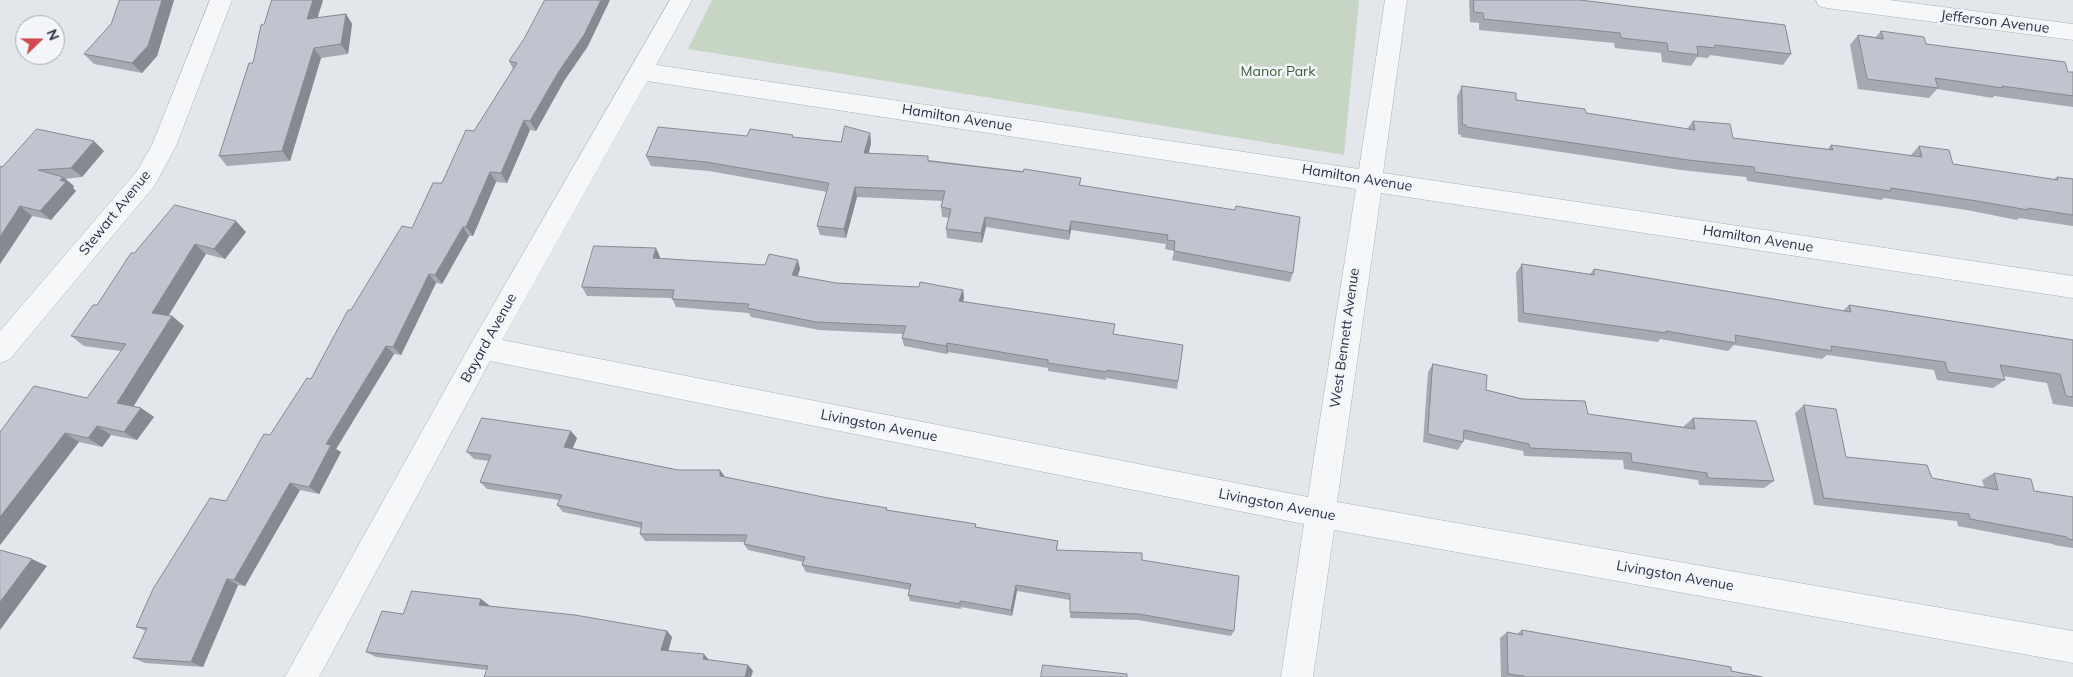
<!DOCTYPE html>
<html>
<head>
<meta charset="utf-8">
<style>
  body { margin:0 }
  #map { position:relative; width:2073px; height:677px; overflow:hidden; background:#e3e6eb; font-family:Mulish,sans-serif }
  canvas { display:block }
  .north { position:absolute; left:15px; top:15px; width:50px; height:50px; box-sizing:border-box; background:#f3f5f8; border:1px solid #a3a7b0; border-radius:50%; rotate:68deg; font-size:14px; font-weight:700; line-height:20px; text-align:center; color:#2b3144 }
  .north::after { content:''; display:block; margin:auto; width:18px; height:22px; background:#ce4a51; clip-path:polygon(50% 0,100% 100%,50% 72%,0 100%) }
</style>
</head>
<body>
<div id="map">
<canvas width="2073" height="677"></canvas>
<div class="north">N</div>
</div>
<script>
const c = document.querySelector('canvas').getContext('2d');
c.lineJoin = 'round';
function fill(path, color) {
  c.fillStyle = color;
  c.fill(path, 'evenodd');
}
function trace(path, color, width, dash) {
  c.strokeStyle = color;
  c.lineWidth = width;
  c.lineCap = dash ? 'butt' : 'round';
  c.setLineDash(dash || []);
  c.stroke(path);
}
function drawText(font, color, halo, rows, align = 'center') {
  c.font = font + ' Mulish,sans-serif';
  c.lineWidth = 5;
  c.setLineDash([]);
  c.textBaseline = 'middle';
  c.strokeStyle = halo;
  c.fillStyle = color;
  for (const [text, x, y, turn = 0] of rows) {
    c.save();
    c.translate(x, y);
    c.rotate((+turn || 0) * Math.PI / 180);
    c.textAlign = isNaN(turn) ? turn : align;
    if (halo) c.strokeText(text, 0, 0);
    c.fillText(text, 0, 0);
    c.restore();
  }
}
fill(new Path2D(`
  M712,0h647l-15,155 -656,-106z`), '#c7d5c4');
const minor = new Path2D(`
  M210,0h22l-56,146 -21,39 -145,174 -10,4v-32l137,-160 15,-26z
  M670,0h22l-36,65 703,104 26,-169h22l-24,173 690,103v22l-692,-105 -44,309 736,129v32l-739,-133 -21,147h-32l23,-153 -814,-163 -171,316h-34l188,-337zM647,81l709,108 -48,308 -806,-157z
  M1816,0h73l184,24v16l-246,-32 -8,-2z`);
trace(minor, '#acb0b9', 1);
fill(minor, '#f6f7f9');
fill(new Path2D(`
  M120,0h54l-17,56 -15,17 -48,-9 -10,-10 27,-30z
  M323,0l-6,18 29,-4 6,10 -4,30 -27,4 -31,103 -63,5 -8,-10 34,-93 11,-39z
  M1469,0h111l211,54 -8,11 -73,-10 -2,3 -11,-1 -6,9 -29,-4 -1,-9 -46,-5 -1,-5 -135,-13v-7l-9,-1z
  M1881,31l45,13 142,28h5v35l-79,-11 -1,2 -56,-9 -8,9 -71,-9 -8,-44 8,-10 18,2z
  M588,46l-24,35 -28,50 -6,-1 -23,53 -11,-1 -23,54h-4l-27,48 -6,-1 -35,72 -7,-1 -58,95 5,3 -22,42 -19,-4 -55,96 -7,-1 -35,82 -58,-4 -12,-5 13,-27 -10,-4 90,-126 44,-66 41,-56 40,-69 61,-82 30,-45 71,-114 -4,-8z
  M1462,86l54,14 70,13 101,16 6,-8 40,17 95,11 3,-4 79,11 9,-10 34,18 100,16 4,-3 16,2v47l-54,-8 -2,2 -50,-10 -83,-12 -2,2 -135,-19 -1,-4 -65,-7 -220,-33v-2l-3,-1 -1,-38z
  M870,133l1,10 -2,10 212,25 -1,7 213,88 -3,9 -118,-22 2,-9 -9,-2 1,-5 -95,-14 -2,10 -83,-13 -4,16 -35,-5 -1,-9 3,-11 -7,-1 -1,-10 2,-6 -86,-4 -11,41 -26,-3 -3,-9 10,-34 -118,-21 -58,-5 -5,-10 101,-20 46,-1v2l48,5z
  M104,151l-22,26 -17,2 9,7 -1,2 3,3 -25,29 -19,-4 -32,48v-98l2,1z
  M246,232l-21,27 -19,-5 -38,62h4l12,10 -51,80 8,2 13,9 -17,23 -26,-5 -9,12 -23,-5 -79,103v-113l87,-34 34,-47 -37,-5 -13,-10 26,-31 37,-52z
  M660,257v1l140,11 -2,7 38,7 127,7 1,8 -1,3 151,33 64,47 -1,8 -71,-11v2l-58,-9v-3l-100,-16 -1,2 -43,-8 -2,-8 1,-4 -84,-4 -68,-13 -2,-4 -73,-6 -4,-9 -85,-2 -5,-9z
  M1522,264l68,10 4,-5 249,42 6,-6 224,35v67l-20,-3 -6,-21 -44,-7 2,4 -12,8 -56,-8 -3,-10 -107,-15 -5,4 -88,-14 -6,6 -68,-12 -2,3 -140,-20 -2,-49z
  M1433,364l53,26 102,24 96,13v-1l9,-8 81,63 -10,7 -65,-3 -1,-5 -74,-11 -1,-9 -99,-4 -1,-5 -60,-12v3l-5,8 -35,-8 5,-70z
  M1804,405l42,52 86,21 52,9 -2,-7 12,-7 40,18 39,6v51l-19,-3 -1,-1 -95,-18 -1,-5 -143,-16 -19,-92z
  M577,438l-4,10 105,22 46,7 104,21 59,10v2l89,14v3l82,14 -1,9 85,10 92,71 -3,5 -93,-16 -68,-2v-18l-53,-9 -5,25 -51,-9v2l-51,-8 -2,-6 2,-5 -104,-18 -4,-7 1,-3 -55,-12 -4,-6v-2l-99,-1 -5,-7 1,-6 -78,-16 -6,-7 2,-5 -72,-11 -7,-7 9,-21 -15,-2 -7,-7z
  M489,605v1l178,25 5,6 -4,14 41,9 39,5 5,6 -267,-1 -110,-13 -10,-5 37,-38z
  M1522,630l209,41 31,6h-261l-1,-39 7,-6 10,2z`), '#a5a9b1');
fill(new Path2D(`
  M162,0h12l-17,56 -15,17 -10,-10z
  M313,0h10l-9,29 -7,-10z
  M601,0h9l-22,46 -24,35 -28,50 -6,-10z
  M346,14l6,10 -4,30 -7,-10z
  M314,48l7,10 -31,103 -8,-10z
  M524,120l6,10 -23,53 -6,-10z
  M870,133l1,10 -5,20 -2,-10z
  M94,141l10,10 -22,26 -11,-9z
  M490,172l6,10 -23,54 -7,-9z
  M63,177l11,9 -1,2 3,3 -25,29 -11,-9z
  M855,187l2,10 -11,41 -2,-9z
  M20,206l12,10 -32,48v-27z
  M985,217l1,10 -4,16 -1,-10z
  M236,221l10,11 -21,27 -11,-10z
  M1071,221v9l-2,10v-9z
  M463,227l6,9 -27,48 -7,-9z
  M195,244l11,10 -42,69 -12,-10z
  M656,248l4,9 -2,10 -5,-9z
  M798,260l2,9 -6,15 -2,-9z
  M429,274l7,9 -35,72 -8,-8z
  M963,290l1,8 -4,11 -1,-8z
  M172,316l12,10 -54,86 -13,-9z
  M947,343l1,9 -1,2 -1,-8z
  M386,346l8,8 -58,95 5,3 -22,42 -10,-7 17,-43z
  M141,408l13,9 -17,23 -13,-8z
  M97,426l14,9 -9,12 -14,-9z
  M571,431l6,7 -7,16 -6,-7z
  M65,433l14,9 -79,103v-28z
  M720,470l5,7 -5,-1z
  M290,483l10,7 -55,96 -11,-6z
  M32,559l15,7 -47,64v-28z
  M227,579l11,6 -35,82 -12,-5z
  M1016,585l1,6 -5,25 -1,-6z
  M481,599l8,6 -2,7 -8,-7z
  M667,631l5,6 -5,19 -6,-6z
  M704,654l5,6 -6,-1z
  M748,665l5,6 -2,6h-6z`), '#868990');
const building = new Path2D(`
  M120,0h42l-14,46 -16,17 -48,-9 27,-30z
  M272,0h41l-6,19 39,-5 -5,30 -27,4 -32,103 -63,5 30,-93h4l8,-38 3,-1z
  M545,0h56l-17,35 -25,36 -29,50 -6,-1 -23,53 -11,-1 -24,55h-3l-28,48 -6,-1 -36,73 -7,-1 -60,98 5,1 -22,42 -19,-4 -56,97 -7,-1 -36,83 -58,-4 14,-30 -11,-1 17,-38 57,-91 16,3 38,-67 6,1 37,-57 4,1 37,-69h3l51,-84 10,2 21,-45h9l24,-53 8,1 43,-68 -8,-2 15,-22z
  M1474,0h106l205,25 6,29 -76,-9v3l-18,-2 1,9 -30,-4 -1,-8 -46,-5 -1,-5 -136,-14 -1,-6 -9,-1z
  M1881,31l43,6 2,7 139,18 3,10h5v24l-71,-10 1,2 -68,-10 3,10 -71,-9 -9,-44 25,4z
  M1462,86l54,7v7l69,9 1,4 109,17 -2,-9 37,3 3,14 100,12 -2,-5 91,12 -3,-11 30,4 4,14 105,16 -1,-3 16,2v36l-45,-7v2l-51,-9 -86,-13v3l-136,-19 -1,-5 -66,-7 -222,-33v-2h-3z
  M845,126l25,7 -6,20 64,3v5l95,11 1,-3 57,9 -2,7 156,25 1,-4 64,11 -7,56 -119,-22 1,-10 -8,-1 1,-5 -97,-14 -2,10 -84,-14 -4,16 -35,-4 5,-20 -10,-2 4,-16 -90,-4 -11,42 -27,-3 12,-43 -123,-21 -60,-6 12,-29 89,9 3,-7 43,6 -1,2 49,5z
  M37,129l57,12 -23,27 -33,2 25,7 -3,3 6,2 -26,29 -20,-5 -20,31v-71l2,1z
  M175,205l61,16 -22,28 -19,-5 -43,69 20,3 -55,87 24,5 -17,24 -27,-6 -9,12 -23,-5 -65,84v-85l34,-46 53,12 39,-54 -55,-8 22,-31h4l34,-52h3z
  M594,246l62,2 -3,10 112,7 4,-11 29,6 -6,15 44,8 83,4 1,-5 43,8 -4,11 156,23 -2,10 70,11 -5,36 -71,-11v2l-59,-9v-3l-101,-17 -1,3 -44,-8 4,-12 -90,-4 -69,-14 2,-4 -77,-5 2,-9 -92,-3z
  M1522,264l72,11v-6l257,43 -2,-7 224,35v57l-7,-1 -6,-22 -60,-9 5,15 -57,-8 -3,-10 -114,-16 1,5 -97,-16 1,8 -70,-12v2l-142,-20z
  M1433,364l54,11 -1,15 36,9 63,2 3,13 107,15 -2,-11 63,3 18,60 -66,-3 -1,-5 -75,-11 -1,-9 -101,-5 -1,-4 -65,-14 -1,12 -35,-8z
  M1804,405l32,4 10,48 81,8 5,13 66,12 -4,-17 37,6 3,12 39,6v43l-5,-1 -1,-2 -97,-18 -1,-5 -145,-16z
  M482,418l89,13 -7,16 114,23h42v6l108,22 59,10 -1,2 90,14 -1,3 83,14 -2,9 86,3v7l97,16 -5,55 -95,-17 -69,-2v-18l-54,-9 -5,25 -51,-9v3l-52,-9 3,-11 -109,-19 3,-8 -61,-13 3,-9 -107,-1 2,-11 -85,-18 5,-10 -82,-13 11,-27 -24,-3z
  M0,550l32,9 -32,43z
  M412,591l69,8 -2,6 96,10 92,16 -6,19 43,4 -1,5 45,6 -3,12h-261l4,-11 -122,-14 16,-41 21,3z
  M1522,630l209,37v4l31,6h-238v-1l-16,-2 -1,-42 15,3z
  M1043,665l84,9v3h-86z`);
fill(building, '#c0c4ce');
trace(building, '#868990', 1);
drawText('14px', '#2b3144', '#f3f5f8', [
  ["Jefferson Avenue",1995,22,7],
  ["Hamilton Avenue",957,118,9],
  ["Hamilton Avenue",1357,178,9],
  ["Stewart Avenue",115,213,-51],
  ["Hamilton Avenue",1758,239,9],
  ["Bayard Avenue",489,338,-61],
  ["West Bennett Avenue",1345,338,-82],
  ["Livingston Avenue",879,426,11],
  ["Livingston Avenue",1277,505,11],
  ["Livingston Avenue",1675,576,10]
]);
drawText('14px', '#3c5f38', '#f3f5f8', [
  ["Manor Park",1278,72]
]);
</script>
</body>
</html>
